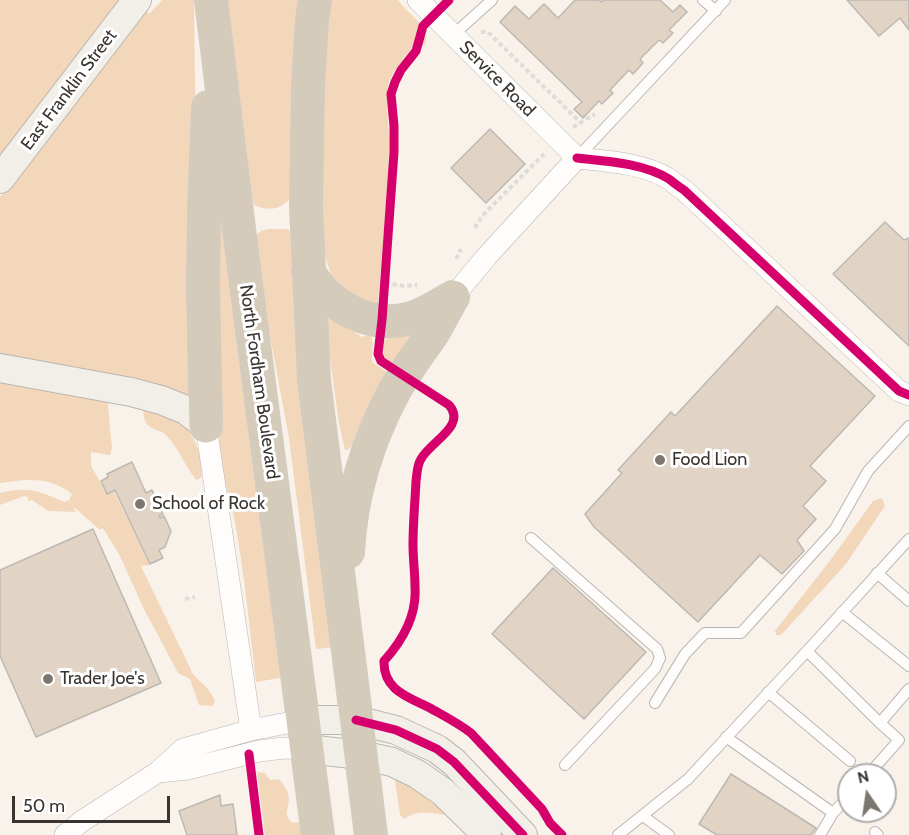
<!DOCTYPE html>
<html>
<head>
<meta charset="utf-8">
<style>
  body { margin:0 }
  #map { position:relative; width:909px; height:835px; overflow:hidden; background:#f8f2eb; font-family:Cabin,sans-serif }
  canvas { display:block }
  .north { position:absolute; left:837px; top:763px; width:60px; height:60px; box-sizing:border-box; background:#fff; border:2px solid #b0aeac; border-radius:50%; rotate:347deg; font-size:16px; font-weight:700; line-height:24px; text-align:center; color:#393430 }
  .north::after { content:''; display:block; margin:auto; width:21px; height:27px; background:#7c7671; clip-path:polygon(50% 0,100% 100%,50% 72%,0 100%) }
  .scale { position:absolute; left:12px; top:796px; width:158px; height:27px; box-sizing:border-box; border:3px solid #393430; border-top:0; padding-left:8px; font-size:18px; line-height:21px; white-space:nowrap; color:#393430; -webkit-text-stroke:4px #fff; paint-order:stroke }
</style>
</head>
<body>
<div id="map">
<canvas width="909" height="835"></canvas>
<div class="north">N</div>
<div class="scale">50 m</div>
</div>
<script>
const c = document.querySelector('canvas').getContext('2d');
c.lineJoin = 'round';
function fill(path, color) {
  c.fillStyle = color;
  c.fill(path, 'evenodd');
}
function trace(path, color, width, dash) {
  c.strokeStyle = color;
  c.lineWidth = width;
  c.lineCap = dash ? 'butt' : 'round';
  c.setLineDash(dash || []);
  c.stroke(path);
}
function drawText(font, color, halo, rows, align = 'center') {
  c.font = font + ' Cabin,sans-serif';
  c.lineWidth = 6;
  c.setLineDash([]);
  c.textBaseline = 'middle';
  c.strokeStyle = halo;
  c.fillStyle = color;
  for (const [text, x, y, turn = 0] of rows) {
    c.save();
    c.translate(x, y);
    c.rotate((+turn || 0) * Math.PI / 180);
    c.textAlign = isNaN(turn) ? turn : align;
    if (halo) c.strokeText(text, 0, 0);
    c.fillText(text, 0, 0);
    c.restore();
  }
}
fill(new Path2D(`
  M0,0h122l-122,158z
  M162,0h32l5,399 -199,-40v-162l145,-188 4,5z
  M227,0h78l-10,194c-13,14 -22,19 -41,11l-4,-15z
  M330,0h68c10,15 33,25 27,45l-7,1 -3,-2c-9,12 -21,25 -26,38 -5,17 1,46 0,65 -1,52 -7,105 -11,157l-15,-1 -31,-25 -12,-37 5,-196z
  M218,206l13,51 55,420 -30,5c-6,-51 -11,-103 -20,-154 -4,-24 -13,-47 -15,-71 -9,-83 -4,-167 -3,-251z
  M268,229h19l5,3 43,415 -19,2 -27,-211 -37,-199 9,-8z
  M329,316l33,21 8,-3c6,12 0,17 3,29l13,8 2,3 -31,68 -10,8h-2l-6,-27 -14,-100 1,-5z
  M410,335l2,1 -19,29 -10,-8 1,-16 5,-5z
  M0,377l107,18 5,53 -2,7 -19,-3v14l16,28 7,-3 36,74 -9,1 52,108 15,15 7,11 -2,6 -14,-1 -9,-26 -12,-6 -35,-66 -23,-51 -17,-28 -3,2 -25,-22 -1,2 3,2 -29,-1 -16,-11 -4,1v-4l-4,-1 -24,9v-12c27,-7 40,-2 64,9l5,-2 3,-6c-23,-18 -45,-15 -72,-11z
  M144,407c9,4 29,9 36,15 14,10 25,39 21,56l-5,2c-10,-13 -18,-32 -29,-44 -6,-7 -17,-5 -22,-15 -2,-5 -2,-9 -1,-14z
  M882,498l3,8 -39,58 -65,71h-5l-1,-4 54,-69 44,-61z
  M257,772l8,1 5,7 9,-1c7,8 12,16 9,27 0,2 -2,7 -1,9 0,2 4,7 6,8l6,-1 4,13h-38z
  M396,777l19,9 32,28 -2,1c-14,-2 -29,-5 -41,4l-4,-4 -5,-35z`), '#f3d7bb');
const building = new Path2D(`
  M575,0h24l2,2 2,-2h57l13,12 7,-7 7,7 -18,18 4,3 -10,10 -4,-3 -19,19 3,4 -10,11 -4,-4 -19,20 3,3 -11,11 -3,-3 -16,17 -9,-9 8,-7 -82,-80 15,-16 14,13 15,-15 14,14z
  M847,0h62v30l-9,-12 -21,18z
  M490,129l35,35 -39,39 -35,-35z
  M885,222l19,18 5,-2v108l-76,-72z
  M777,306l98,90 -65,70 16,15 -23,25 13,13 -19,21 7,11 -22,23 -22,-19 -62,67 -104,-95 -9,-13 37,-41 -4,-3 53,-58 4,4z
  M132,462l14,31 6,-3 11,24 -4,2 1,2 4,-2 7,15 -6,16 -6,3 4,8 -13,6 -35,-74 -8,4 -6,-13 7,-4 -1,-3z
  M93,529l68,154 -125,54 -36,-81v-86z
  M553,568l93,84 -62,67 -92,-85z
  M731,774l85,54 -5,7h-94l-18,-11z
  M220,795l1,11 12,-2 4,31h-50l-8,-24z`);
fill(building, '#e2d4c5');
trace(building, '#bdb8b2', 1.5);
const lane = new Path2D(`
  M703,0l13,11
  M453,35l39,-35
  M577,158l148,-158
  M531,538l126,111 3,9 -5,11 -90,96
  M877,573l32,28
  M842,612l67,54
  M807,651l73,72 19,17 -31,35
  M768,692l82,69
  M655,703l30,-49 20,-21h36l94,-104 33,-58 41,-45
  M880,723l29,-34
  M726,737l107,76 -13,22
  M833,813l16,-17
  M643,816l26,19
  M875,832l3,3
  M618,835l70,-56 119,-128 102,-112`);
const street = new Path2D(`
  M418,0l159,158
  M577,158c29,3 66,5 92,21 5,4 10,8 15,11l215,201 10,4
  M453,297l34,-41 90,-98
  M206,426l45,304
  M158,772l30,-3 71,-18 25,-3 23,1
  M65,835l17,-14 76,-49 25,-23 68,-19 52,-10`);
const secondary = new Path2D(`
  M0,179l137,-179
  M0,368l131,24 30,8 25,10 20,16
  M303,720h53l40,10 41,19 17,13 69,73
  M307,749l54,6 31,7 25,12 26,18 44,43`);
const highway = new Path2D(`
  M211,0l31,253 76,582
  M315,0l-3,20 -4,65 -2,121 8,174 57,455
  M308,271c21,35 61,59 103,47 15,-4 29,-14 42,-21
  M206,426l-3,-140 1,-73 4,-106
  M348,552c3,-57 20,-112 47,-162 11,-20 25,-38 38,-57 7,-12 13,-24 20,-36`);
trace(lane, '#bab6b1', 12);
trace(street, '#bab6b1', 22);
trace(secondary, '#bab6b1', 30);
trace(highway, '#d1ceca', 34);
trace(new Path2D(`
  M481,32h7l93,91
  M573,127l22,-13
  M475,228l7,-12 62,-62
  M456,259l5,-10
  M385,283l19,3 13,-1
  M185,599l10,-2`), '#dedbd9', 4, [4.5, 3]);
trace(lane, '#fefdfc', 10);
trace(street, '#fefdfc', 21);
trace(secondary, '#f2eee8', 28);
trace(highway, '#d5cbbb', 33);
trace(new Path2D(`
  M449,0l-26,26 -7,25 -15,19 -6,12 -4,12 3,32v26l-12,168 -4,34 3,7 68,44c18,21 -18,36 -28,54 -4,6 -4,15 -5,22 -1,21 -3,43 -3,64 0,14 2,28 2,42 2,29 -12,53 -31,74 -1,29 24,36 46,47 14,8 28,15 41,25l71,76 8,14 12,12
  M577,158c29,3 66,5 92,21 5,4 10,8 15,11l215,201 10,4
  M356,720l40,10 41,19 17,13 69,73
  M249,754l10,81`), '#d6006c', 9);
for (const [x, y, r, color] of [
  [660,460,6,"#7c7671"],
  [140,504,6,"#7c7671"],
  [48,679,6,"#7c7671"]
]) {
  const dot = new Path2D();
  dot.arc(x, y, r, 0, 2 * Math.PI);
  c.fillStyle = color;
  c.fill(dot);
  trace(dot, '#fff', 2);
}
drawText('18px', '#393430', '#fff', [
  ["Service Road",497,79,45],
  ["East Franklin Street",69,90,-53],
  ["North Fordham Boulevard",259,382,82]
]);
drawText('18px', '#393430', '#fff', [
  ["Food Lion",672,460],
  ["School of Rock",152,504],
  ["Trader Joe's",60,679]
], 'left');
</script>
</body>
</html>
